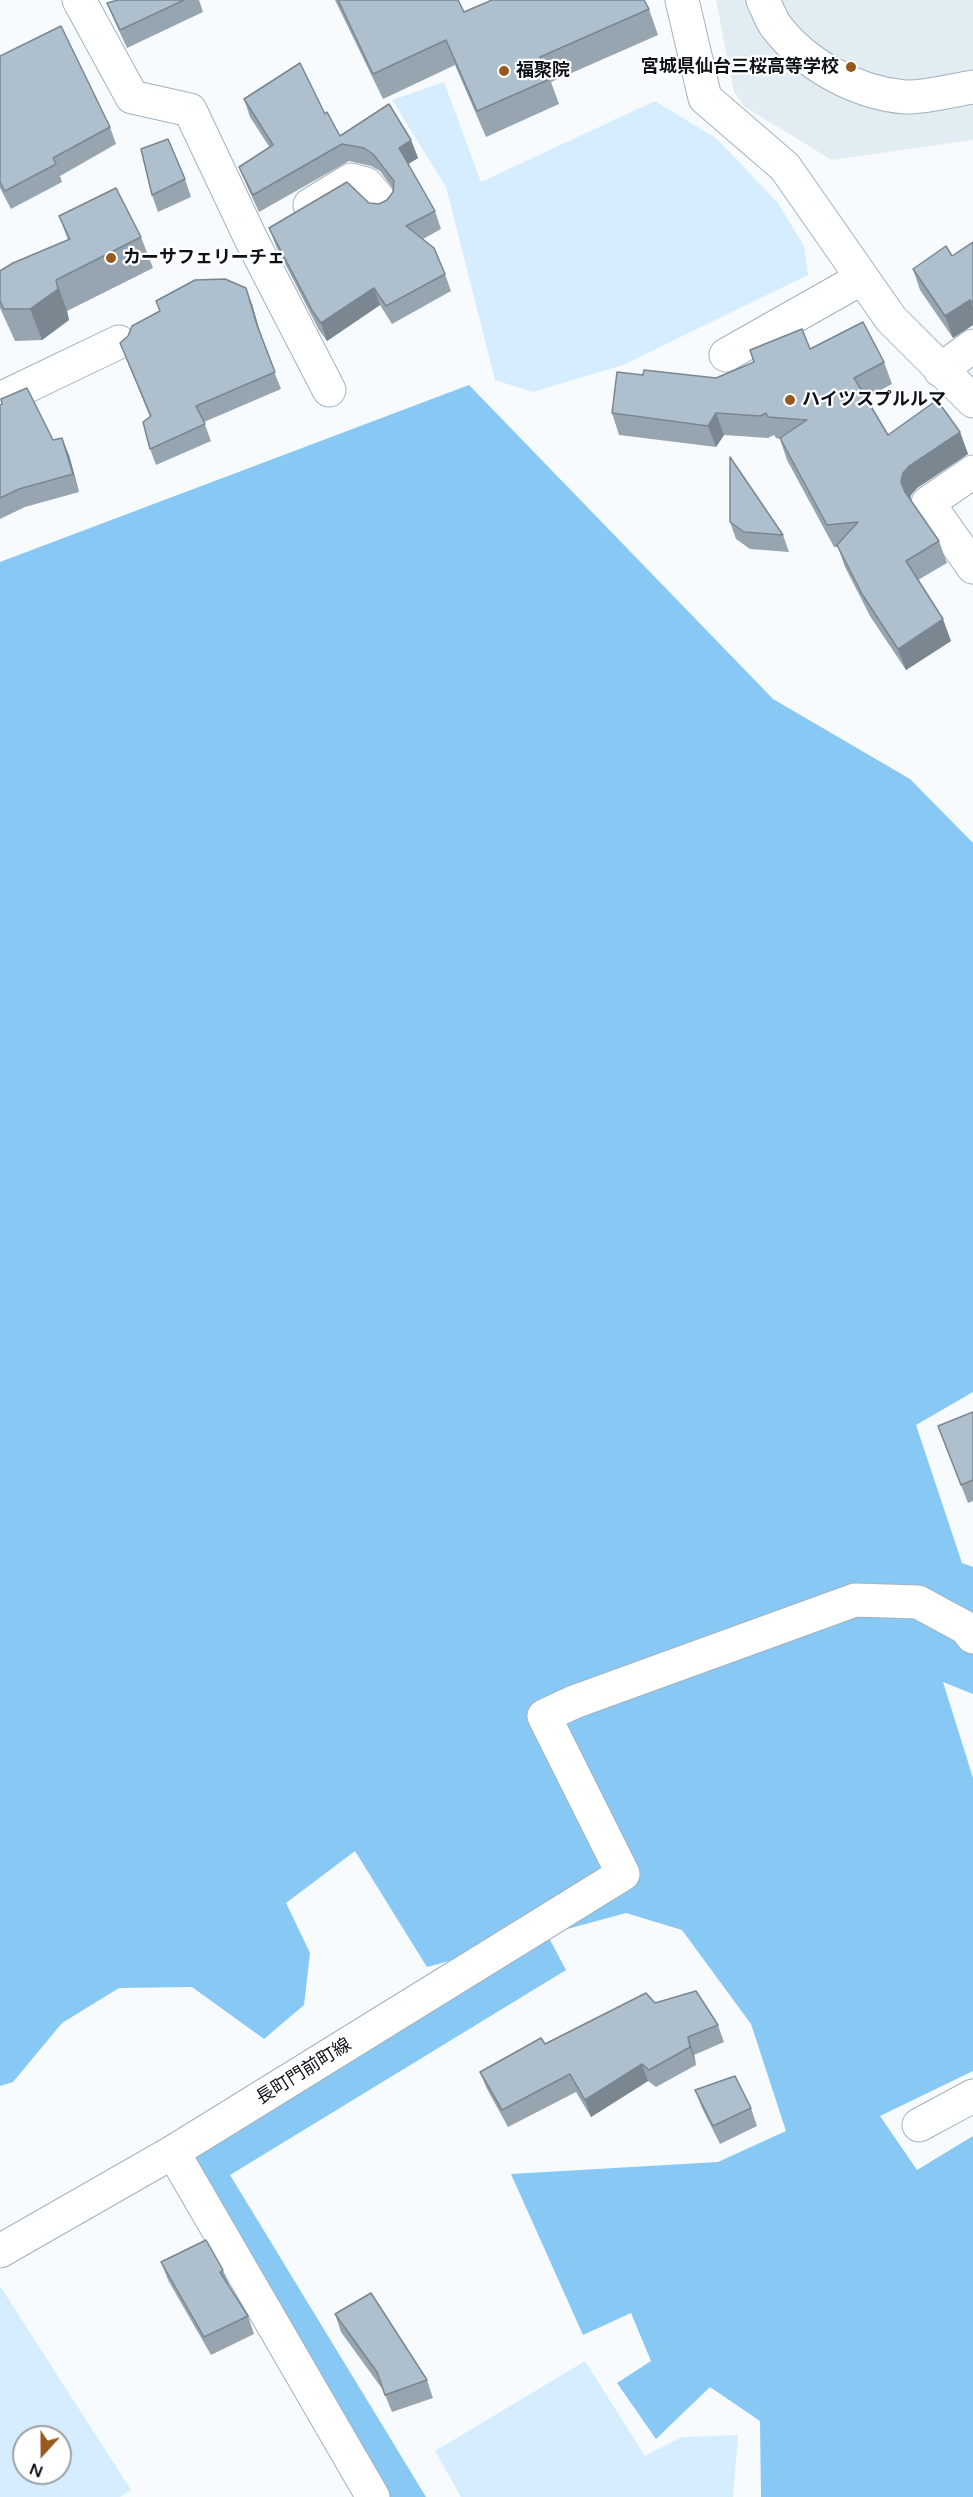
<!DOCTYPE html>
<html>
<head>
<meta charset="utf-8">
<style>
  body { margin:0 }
  #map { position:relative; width:973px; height:2497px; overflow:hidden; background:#f7fbfe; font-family:"Varela Round",sans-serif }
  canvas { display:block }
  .north { position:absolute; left:12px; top:2425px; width:60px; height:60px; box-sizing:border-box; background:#fff; border:2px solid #9ea0a2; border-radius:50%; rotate:201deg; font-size:16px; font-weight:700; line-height:24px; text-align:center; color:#0c1217 }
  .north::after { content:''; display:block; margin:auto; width:21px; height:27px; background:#97591e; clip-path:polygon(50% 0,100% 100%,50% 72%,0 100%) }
</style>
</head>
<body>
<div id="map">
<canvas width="973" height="2497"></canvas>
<div class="north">N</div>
</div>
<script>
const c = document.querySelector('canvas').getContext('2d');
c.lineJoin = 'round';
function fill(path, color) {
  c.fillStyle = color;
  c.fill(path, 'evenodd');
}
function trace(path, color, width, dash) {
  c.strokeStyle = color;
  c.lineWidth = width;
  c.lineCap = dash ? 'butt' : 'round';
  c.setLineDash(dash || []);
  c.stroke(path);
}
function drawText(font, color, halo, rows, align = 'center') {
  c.font = font + ' "Varela Round","Noto Sans JP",sans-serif';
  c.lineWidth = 4.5;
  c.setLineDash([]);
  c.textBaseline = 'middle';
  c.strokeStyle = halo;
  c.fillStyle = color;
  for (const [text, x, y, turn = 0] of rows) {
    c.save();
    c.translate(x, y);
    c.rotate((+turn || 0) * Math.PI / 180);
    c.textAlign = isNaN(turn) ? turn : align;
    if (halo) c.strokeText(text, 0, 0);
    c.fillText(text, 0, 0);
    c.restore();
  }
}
fill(new Path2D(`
  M716,0h257v140l-141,20 -87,-53 -11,-15z`), '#e2ecf3');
fill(new Path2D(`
  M444,82l37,100 174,-81 61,37 62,65 26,43 4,29 -185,90 -90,27 -38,-12 -49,-193 -54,-87z
  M0,2286l131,204 -11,7h-120zM24,2437h36v36h-36z
  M585,2361l60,95 37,-19 56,-2 -5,62h-272l-26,-46z`), '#d6edff');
fill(new Path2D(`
  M469,385l304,314 137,80 63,64v549l-57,33 46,138 11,4v127l-30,-12 30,96v293l-93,45 37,54 56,-34v361h-212l-1,-76 -50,-34 -54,52 -39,-56 34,-22 -20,-48 -48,22 -72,-161 207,-12 68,-31 -35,-107 -69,-94 -56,-17 -199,54 -72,-116 -69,52 24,50 -6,52 -40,34 -72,-52 -73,1 -57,35 -49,59 -13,4v-1524z
  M549,1938l17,32 -336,205 196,322h-37l-196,-341z`), '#87c8f5');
const minor = new Path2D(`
  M79,0l53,97 58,13 61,129 78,151
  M682,0l23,98 80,69 106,152 82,82
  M763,0c4,8 7,17 12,25 29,39 81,68 130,72 19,1 48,-7 68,-10
  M310,205l41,-25 15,4 16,19
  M726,355l136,-77
  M940,370l33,-24
  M0,399l119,-57
  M973,472l-45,31 45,64
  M919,2125l54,-29
  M0,2251l173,-99
  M373,2497l-200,-345 450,-278 -79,-158 30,-14 281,-102 63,2 48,26 7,9`);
trace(minor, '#a1b3c0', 35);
trace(minor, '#fff', 33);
fill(new Path2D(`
  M118,0h81l4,12 -76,36 -13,-28 -7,-17z
  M335,0h123l6,12 185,-3 9,26 -107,47 8,22 -73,33 -31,-72 -72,34z
  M0,56l110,71 6,17 -56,32 2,6 -51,27 -11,-21z
  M244,99l81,15 15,22 71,4 7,18 -10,6 27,47 6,18 -18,10 22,35 6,17 -59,33 -12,-19 -53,36 -8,-11 -43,-84 -7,-18 100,-25 10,1 8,-4 6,-8v-3l-13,-18 -9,-5 -22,-5 -90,51 -13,-28 -7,-17 31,-19 -20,-31z
  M185,179l6,18 -33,15 -6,-17z
  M59,216l82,21 12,31 -86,43 2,9 -27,20 -27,1 -15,-33v-37l68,-31z
  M973,242v83l-20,13 -33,-48 -7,-21 39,-13z
  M156,301l96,3 9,34 20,51 -77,33 7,19 -55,24 -6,-16v-32l-30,-74 40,-32z
  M810,349l74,13 8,22 -26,14 22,37 72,-3 8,22 -51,34 -6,7 -1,5 29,41 8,22 -29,17 33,61 -45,29 -36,-54 -25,-49 -7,-20h-4l-47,-87 -7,-21 -4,-1 -2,-3 -6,3 -44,-3 -8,12 -97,-12 -7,-22 31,-38 73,3z
  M0,405l53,35 16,15 10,37 -54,15 -25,12z
  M730,522l53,13 6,17 -39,-3 -14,-10z
  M973,1412v89l-5,2 -30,-77z
  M655,2003l63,22 6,17 -30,13 2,10 -40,22 -8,-6 -57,36 -15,-25 -68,35 -21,-38 -7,-17 65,-28z
  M695,2090l56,18 6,18 -37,18 -18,-36z
  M161,2262l62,8 7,17 18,29 6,18 -43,21 -43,-75z
  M335,2314l92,66 6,18 -41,14 -9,-22 -42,-58z`), '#96a5b0');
fill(new Path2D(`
  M411,140l7,18 -13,8 -6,-18z
  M56,280l11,31 2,9 -27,20 -12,-31z
  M246,288l6,16 11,38 -6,-17z
  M374,288l6,17 -53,36 -6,-18z
  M970,300l3,7v18l-20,13 -8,-22z
  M716,413l8,22 -8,12 -8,-21z
  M960,432l8,22 -51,34 -6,7 -2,9 -8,-22 2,-9 6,-7z
  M62,438l7,17 10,37 -6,-18z
  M943,619l8,22 -45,29 -8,-21z
  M688,2037l6,18 2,10 -6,-18z
  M642,2064l6,17 -57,36 -6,-17z`), '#7a8690');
const building = new Path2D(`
  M118,0h66l-64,30 -13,-27z
  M338,0h120l6,12 28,-12h152l5,9 -109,48 10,22 -73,32 -31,-71 -73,34z
  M61,26l49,101 -57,31 3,6 -51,27 -5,-9v-126z
  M300,63l25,51 2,-2 13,24 49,-32 22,36 -12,8 36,63 -29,15 28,22 11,26 -59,32 -12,-18 -53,35 -8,-11 -44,-84 78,-46 22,21 10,1 8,-4 6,-8 1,-11 -21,-27 -9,-6 -22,-4 -89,51 -14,-28 34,-22 -29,-46z
  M168,139l17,40 -33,16 -11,-46z
  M116,188l25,49 -85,43 2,9 -28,20h-26l-4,-8v-30l13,-8 57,-24 -11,-23z
  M973,242v61l-3,-3 -25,16 -32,-47 33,-23 6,10z
  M225,279l21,9 11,37 18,47 -79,34 9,18 -55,25 -7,-27 8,-6 -31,-73 8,-7 4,-10 28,-15 -4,-10 39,-21z
  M863,322l21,40 -30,16 34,57 49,-35 23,32 -51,34 -6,7 -2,9 4,10 34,49 -33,20 37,58 -45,30 -36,-55 -25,-49 21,-23 -31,3 -47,-87 27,-18 -39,-3 -2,-4 -6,3 -44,-3 -8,13 -96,-13 5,-41 26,3 1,-5 72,8 38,-16 -4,-12 52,-21 8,20z
  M27,388l26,52 9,-2 11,36 -54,15 -19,9v-93l2,-1 -1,-5z
  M730,457l53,78 -39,-3 -14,-10z
  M973,1412v68l-12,5 -23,-59z
  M696,1991l22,34 -30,12 2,10 -41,23 -7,-6 -57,36 -15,-26 -68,36 -22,-38 61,-34 4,6 101,-51 9,10z
  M735,2076l16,32 -38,18 -18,-36z
  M206,2240l17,30 -3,2 28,44 -44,21 -43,-75z
  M371,2293l56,87 -42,15 -8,-23 -42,-58z`);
fill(building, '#aec0cd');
trace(building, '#7a8690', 1.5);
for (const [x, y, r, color] of [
  [851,67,6,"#97591e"],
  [504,71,6,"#97591e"],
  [111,258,6,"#97591e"],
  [790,400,6,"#97591e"]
]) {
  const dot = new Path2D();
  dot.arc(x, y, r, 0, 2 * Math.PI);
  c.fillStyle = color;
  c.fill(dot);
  trace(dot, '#fff', 2);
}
drawText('bold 18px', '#0c1217', '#fff', [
  ["宮城県仙台三桜高等学校",839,67,"right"],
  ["福聚院",516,71],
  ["カーサフェリーチェ",123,258],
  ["ハイツスプルルマ",802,400]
], 'left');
drawText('18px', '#0c1217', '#fff', [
  ["長町門前町線",304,2072,-32]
]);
</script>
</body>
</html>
